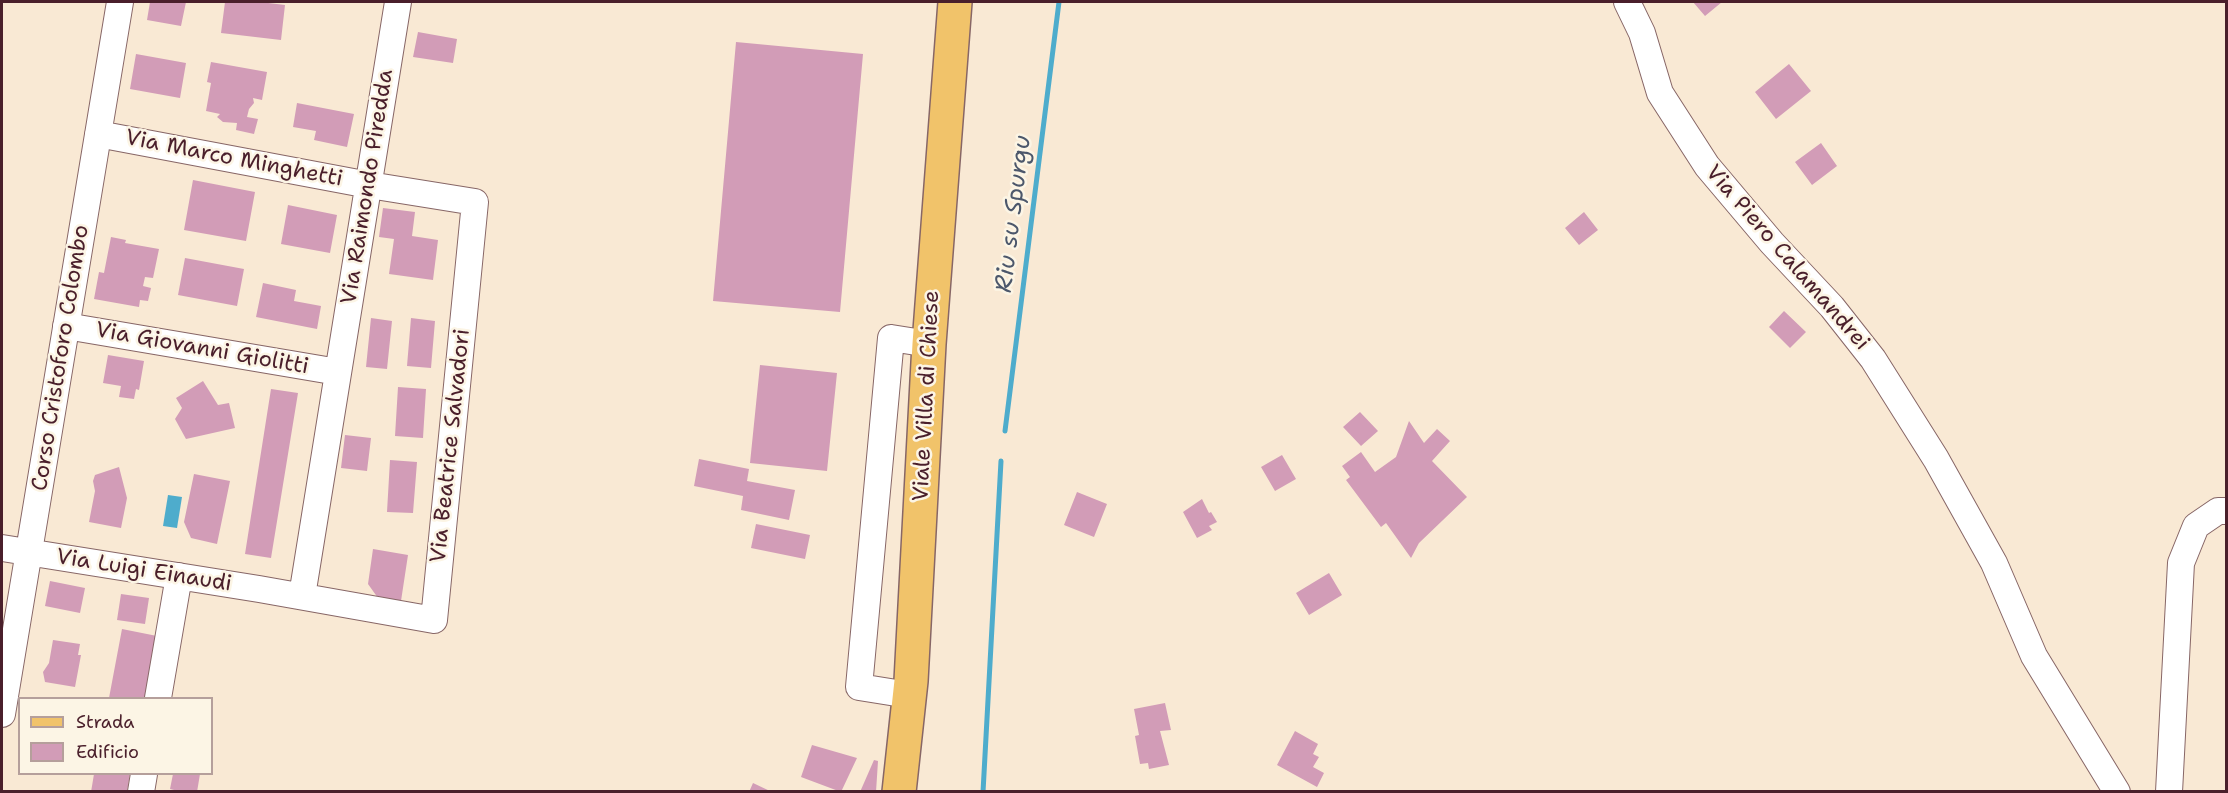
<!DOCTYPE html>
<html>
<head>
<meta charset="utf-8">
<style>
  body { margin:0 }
  #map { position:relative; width:2228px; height:793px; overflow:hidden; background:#f9e9d4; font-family:"Shantell Sans",sans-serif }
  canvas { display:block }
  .frame { position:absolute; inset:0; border:3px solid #4a1f2b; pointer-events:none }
  .legend { position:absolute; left:18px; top:697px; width:195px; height:78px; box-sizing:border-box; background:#fcf5e5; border:2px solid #b59f9b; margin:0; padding:8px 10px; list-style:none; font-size:18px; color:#4a1f2b }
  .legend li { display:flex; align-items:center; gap:12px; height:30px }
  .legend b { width:30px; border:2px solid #b59f9b }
</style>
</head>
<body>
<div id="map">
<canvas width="2228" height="793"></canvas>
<div class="frame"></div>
<ul class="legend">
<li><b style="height:8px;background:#f1c36a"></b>Strada</li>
<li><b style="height:16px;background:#d29cb7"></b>Edificio</li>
</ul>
</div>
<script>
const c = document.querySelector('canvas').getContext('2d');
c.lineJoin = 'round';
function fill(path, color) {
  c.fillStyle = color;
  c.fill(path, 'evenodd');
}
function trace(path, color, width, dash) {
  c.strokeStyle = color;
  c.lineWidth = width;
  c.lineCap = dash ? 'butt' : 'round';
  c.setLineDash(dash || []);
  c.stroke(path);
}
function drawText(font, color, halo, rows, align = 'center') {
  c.font = font + ' "Shantell Sans",sans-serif';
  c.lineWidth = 5;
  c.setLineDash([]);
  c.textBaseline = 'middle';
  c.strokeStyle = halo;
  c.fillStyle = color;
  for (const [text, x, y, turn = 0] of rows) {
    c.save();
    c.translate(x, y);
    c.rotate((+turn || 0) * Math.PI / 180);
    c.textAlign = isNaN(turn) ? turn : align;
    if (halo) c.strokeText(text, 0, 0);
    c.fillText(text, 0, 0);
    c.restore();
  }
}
fill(new Path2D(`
  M168,495l14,2 -5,31 -14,-2z`), '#4eaccc');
trace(new Path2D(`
  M1005,431l54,-429
  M983,792l18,-331`), '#4eaccc', 5);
fill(new Path2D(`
  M150,2h36l-5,24 -34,-6z
  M225,2h35l25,3 -4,35 -60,-7z
  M1693,2h29l-17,14z
  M418,32l39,7 -4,24 -40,-6z
  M736,42l127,12 -23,258 -127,-11z
  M136,54l50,9 -6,35 -50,-9z
  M211,62l56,10 -5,28 -9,-2 1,5 -5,6 -2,8 11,2 -4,15 -18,-4 1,-7 -14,-1 -6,-5 3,-3 -14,-3 5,-28 -4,-1z
  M1789,64l22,27 -35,28 -21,-27z
  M297,103l57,11 -7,33 -33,-7 2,-9 -23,-4z
  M1821,143l16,23 -25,19 -17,-23z
  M193,180l62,12 -9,49 -62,-11z
  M288,205l49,10 -7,38 -49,-9z
  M383,208l32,4 -3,24 26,4 -5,40 -44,-6 5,-35 -15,-2z
  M1584,212l14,18 -19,15 -14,-17z
  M111,237l15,3 -1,3 34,6 -6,29 -8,-1 -2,9 8,2 -3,13 -8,-1 -1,7 -45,-8 5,-27 5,1z
  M185,258l59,11 -7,37 -59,-11z
  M263,283l33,7 -2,11 27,5 -4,23 -61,-12z
  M1784,311l22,21 -16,16 -21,-21z
  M371,318l21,3 -5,48 -21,-2z
  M411,318l24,3 -4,47 -24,-2z
  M108,355l36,6 -5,29 -3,-1 -2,10 -15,-2 2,-11 -18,-3z
  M760,365l77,8 -10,98 -77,-8z
  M203,381l15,24 11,-2 6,25 -49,11 -11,-20 7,-11 -6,-10z
  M398,387l28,2 -3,49 -28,-2z
  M271,389l27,4 -27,165 -26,-4z
  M1360,412l18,19 -17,15 -18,-19z
  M1409,421l15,22 13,-14 13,12 -18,20 35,36 -48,46 -8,15 -25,-35 -5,4 -35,-47 4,-3 -8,-11 19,-14 14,20 21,-15z
  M345,435l26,3 -4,33 -26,-3z
  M1282,455l14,24 -21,12 -14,-24z
  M699,459l50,10 -2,12 48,9 -6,30 -48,-10 2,-14 -49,-10z
  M390,460l27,2 -4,51 -26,-1z
  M119,467l8,31 -6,30 -32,-6 6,-31 -2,-10 2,-6z
  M194,474l36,7 -13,63 -26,-6 -7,-16z
  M1077,492l30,12 -13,33 -30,-12z
  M1202,499l7,14 2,-1 6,10 -8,4 3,4 -15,8 -14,-26z
  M756,524l54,11 -5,24 -54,-11z
  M373,549l35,6 -7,46 -23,-3 -10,-14z
  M1329,573l13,22 -33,20 -13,-22z
  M50,581l35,7 -5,25 -35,-7z
  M121,594l28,4 -4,26 -28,-4z
  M122,629l35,7 -12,62h-36z
  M53,640l27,4 -2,11h3l-6,32 -30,-5 -2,-10 6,-9z
  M1165,703l6,27 -11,1 9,34 -20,4 -1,-6 -8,1 -5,-28 4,-1 -5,-26z
  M1295,731l23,13 -5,10 6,3 -6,10 11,6 -7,14 -40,-22z
  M812,745l45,13 -16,34 -40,-15z
  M874,760l4,1 -2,31h-16z
  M94,774h36l-3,18h-36z
  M173,774h27l-3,18h-23v-2l-4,-1z
  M753,783l19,9h-23z`), '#d29cb7');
const minor = new Path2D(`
  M1627,2l15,31 18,60 47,73 65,77 60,64 41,52 63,100 58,104 40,93 83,136
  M66,326l272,46
  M2,548l257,41 175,31 41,-418 -106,-17 -271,-51
  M302,596l96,-594
  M909,695l-50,-8 32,-349 38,6
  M158,698l21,-122
  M2,714l118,-712
  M141,792l3,-18
  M2169,792l12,-229 15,-37 22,-15h8`);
const major = new Path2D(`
  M899,792l12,-111 18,-337 26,-342`);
trace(minor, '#876666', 28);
trace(major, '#876666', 36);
trace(minor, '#fff', 26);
trace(major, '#f1c36a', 33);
drawText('22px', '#4a1f2b', '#fcf5e5', [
  ["Via Marco Minghetti",234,159,11],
  ["Via Raimondo Piredda",368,187,-81],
  ["Via Piero Calamandrei",1787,258,49],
  ["Via Giovanni Giolitti",202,349,10],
  ["Corso Cristoforo Colombo",61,358,-81],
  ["Viale Villa di Chiese",927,396,-87],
  ["Via Beatrice Salvadori",451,446,-84],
  ["Via Luigi Einaudi",144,571,9]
]);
drawText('italic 24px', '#4c576b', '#fcf5e5', [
  ["Riu su Spurgu",1014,214,-83]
]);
</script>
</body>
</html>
